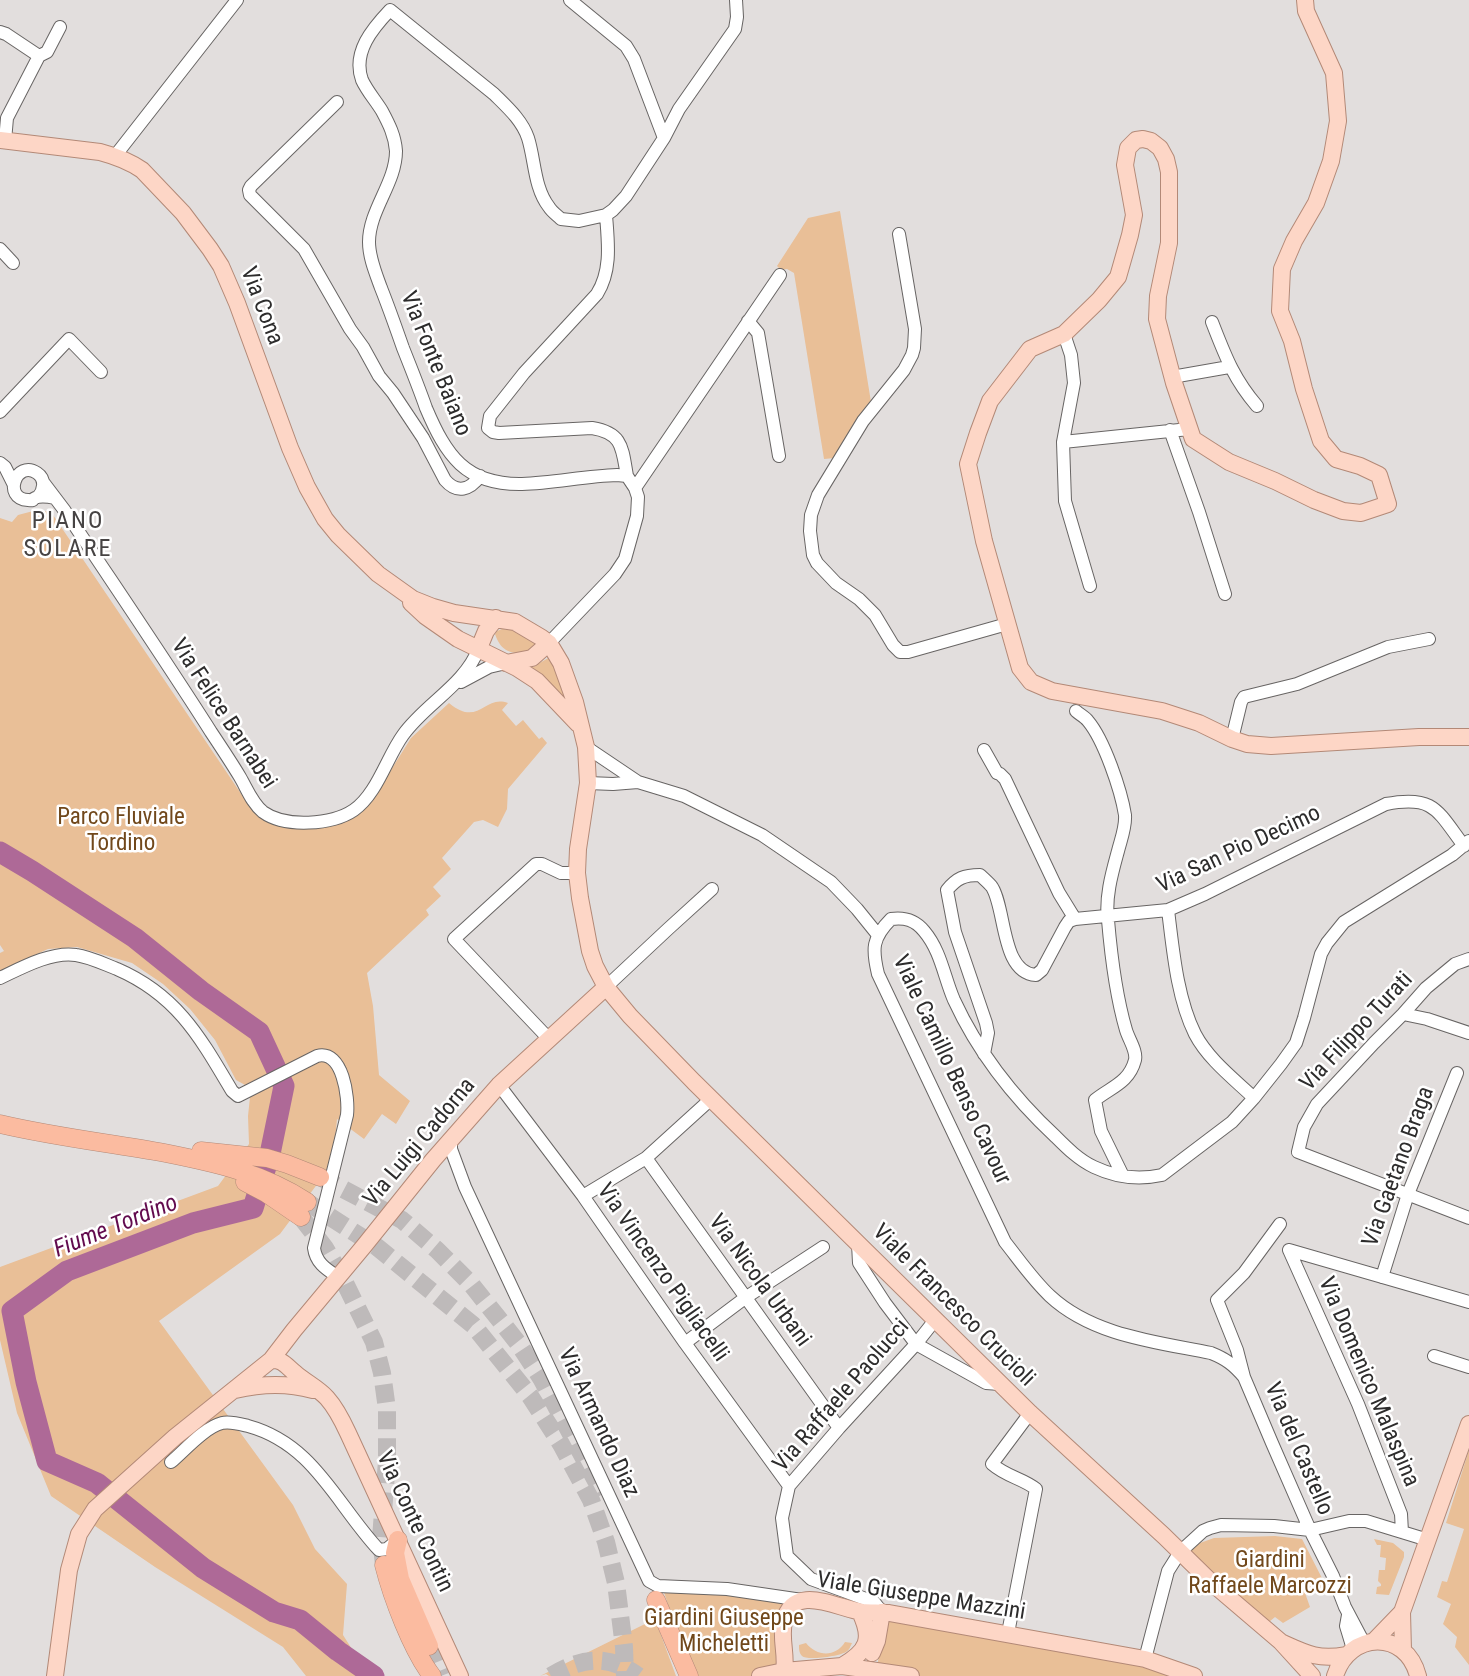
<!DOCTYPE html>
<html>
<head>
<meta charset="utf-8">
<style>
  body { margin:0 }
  canvas { display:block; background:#e2dedd }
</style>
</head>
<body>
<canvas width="1469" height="1676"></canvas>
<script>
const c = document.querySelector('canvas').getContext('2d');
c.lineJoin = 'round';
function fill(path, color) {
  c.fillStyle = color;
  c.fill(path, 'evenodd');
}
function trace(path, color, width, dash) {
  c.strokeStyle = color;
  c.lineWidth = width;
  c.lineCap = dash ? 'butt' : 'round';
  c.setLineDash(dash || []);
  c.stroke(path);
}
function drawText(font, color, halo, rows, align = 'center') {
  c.font = font + ' "Roboto Condensed",sans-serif';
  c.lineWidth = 5;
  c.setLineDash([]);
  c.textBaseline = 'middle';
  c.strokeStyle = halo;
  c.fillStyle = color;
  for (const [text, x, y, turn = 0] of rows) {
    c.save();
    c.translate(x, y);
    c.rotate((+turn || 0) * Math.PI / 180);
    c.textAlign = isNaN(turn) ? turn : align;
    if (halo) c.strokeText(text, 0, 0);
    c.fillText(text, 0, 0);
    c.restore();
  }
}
fill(new Path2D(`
  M840,211l31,191 -36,56 -11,1 -30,-186 -7,-4 -6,1 -4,-4 31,-48z
  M37,510l14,2 195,289 21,20 29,6 23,1 23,-6 37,-33 32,-51 38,-35c30,25 35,-9 59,0l-6,7 14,16 7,-6 16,19 3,-2 5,6 -39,46 -1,20 -9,18 -15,-7 -9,2 -32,36 9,11 -18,18 8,9 -15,14 3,5 -62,58 6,33 6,69 31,26 -14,23 -14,-10 -18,25 -27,-20 -2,21 -8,31 -47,63 -121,87 134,184 22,44 32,35 -4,51 26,41h-63l-23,-29 -128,-80 -104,-71 -34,-83 -17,-73v-73l218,-81 31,-42 -1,-28 2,-19 -5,-12 -9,-5 -21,-40 -25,-31 -27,-25 -31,-21 -55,-16 -29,2 -48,22v-18l4,-2 -4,-6v-427l12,4 6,-7z
  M502,629l12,1 21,12v3l-6,8c-18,1 -28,-1 -34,-19l2,-3z
  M550,657l10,20 10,32 -39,-41z
  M1469,1450v215l-14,-18 2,-10 -14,-13 8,-20 -14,-7 5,-16 5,1 17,-53 -18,-6z
  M1275,1536l27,3 24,47 -21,7 5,14 -27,16 -8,-6 -6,5 -83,-68 14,-11 14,-5z
  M1374,1539l19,4 11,9v5l-15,38 -13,-1 1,-7 4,-1v-2l-3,-3 1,-11h6l1,-12 -6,-1 1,-12h-4z
  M662,1586l65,3 66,16 -9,66 -24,5h-69z
  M889,1613l305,63h-284l-34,-6z
  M655,1619l21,57h-127l-3,-2 -6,2z
  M845,1642l7,1c-2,4 -2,6 -6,9 -6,4 -39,9 -44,4 -3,-3 -3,-7 -3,-11l7,-2c11,14 30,14 39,-1z`), '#e9bf97');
trace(new Path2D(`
  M0,852l32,19 103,67 66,53 58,41 25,54 -14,68 -17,54 -60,15 -126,48 -55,40 14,71 21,79 50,22 106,85 71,44 26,8 38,31 36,25`), '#ae6997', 21);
trace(new Path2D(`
  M320,1177l82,43 35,30 34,34 47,59 23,35 62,116
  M307,1202l70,45 96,78 57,71 31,48 30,56 15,42 10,41 8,64 1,29
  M301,1217l24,31 16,27 33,67 8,31 5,36v52l-6,77 3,27
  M429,1646l12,30
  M551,1676c31,-19 58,-22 87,0`), '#bebaba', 18, [18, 9]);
const minor = new Path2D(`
  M570,0l56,46 8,13 30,79
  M0,32l6,2 33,22 -32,62 -2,23
  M39,56l8,-4 13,-25
  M337,102l-86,84 -2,4 1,5 54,54 46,80 13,18 16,29 14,17 30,45 22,42c12,14 25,10 35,-4
  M115,156l122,-156
  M606,215c2,27 6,55 -9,79l-73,79 -34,43 -2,12 5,4 6,1 93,-5c31,5 30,20 35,48
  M899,234l16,95 -1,19 -2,7 -8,15 -41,51 -45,74 -7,20 -1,16 3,24 4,8 19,20 23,16 16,16 18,30 7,7h8l99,-28
  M0,249l13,14
  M748,321l10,12 21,123
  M1212,322c13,33 21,56 45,84
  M1064,334l7,21 3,28 -11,59 2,59 25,85
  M1172,377l57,-10
  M0,412l69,-73 32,33
  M1170,430l29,82 26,82
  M1063,442l126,-13
  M0,463l5,4 8,16
  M43,482l22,29c49,74 99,147 146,221 10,15 20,30 29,45 7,12 12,26 23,35 22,16 69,13 91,-2 23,-16 33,-53 49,-75 23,-32 61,-49 76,-87
  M635,488l145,-213
  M38,497c6,-7 8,-18 -1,-24 -21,-14 -35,26 -9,27 9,1 1,-1 10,-3 5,-1 12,0 17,1
  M549,643l66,-69 10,-15 12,-43 1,-19 -3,-9 -8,-12 -10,-1c-32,1 -63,8 -95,9 -57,1 -76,-29 -96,-76 -7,-20 -15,-40 -23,-60 -7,-20 -14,-40 -22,-60 -5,-14 -12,-30 -12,-46 0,-32 27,-59 27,-91 -1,-15 -7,-27 -14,-40 -6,-10 -15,-20 -20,-31 -10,-28 11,-52 28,-70l104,84c13,13 28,26 34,44 7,22 6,50 21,69 3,5 8,8 12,12l18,2 27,-6 7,-5 13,-14 38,-58 15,-29 56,-80 2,-12 -1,-17
  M461,682l28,-15 17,-4
  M1076,711c3,3 9,6 12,10 16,19 33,69 37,94 1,12 -4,24 -7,36 -6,22 -13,46 -10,69 3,35 8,76 18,110 3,10 11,21 9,30 -6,23 -24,27 -40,40l6,31 22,45
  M1232,739l9,-37 3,-5 53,-13 91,-37 41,-8
  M586,747l52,35 46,14 78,39 69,47 26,27 21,26
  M984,750l13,23 3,1 5,5 54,114 16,26 93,-9 37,-16 181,-90c48,-9 51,6 78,42
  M588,783l25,1 25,-2
  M1168,910c5,40 9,88 27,124 13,25 39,45 59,64
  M1469,959l-14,5 -29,24 -23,26 -29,29 -57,61 -13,23 -6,25 171,66
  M0,978c21,-10 52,-27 76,-23 14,2 28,9 41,14 60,26 83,68 115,122l6,5 79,-40c26,-7 32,42 30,59l-33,133c2,15 12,21 24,29
  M606,987l62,-58 44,-40
  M1403,1014l24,5 42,14
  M549,1039l-95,-100 82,-75h6l19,9h16
  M984,1054l4,-21 -2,-10 -31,-91 -8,-42c10,-12 17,-15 33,-15 4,4 9,8 12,12 14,22 9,86 44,88l6,-5 23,-43 4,-6 6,-2
  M499,1085l84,111 102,147 104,143
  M451,1140v9l14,38 184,394 9,5 69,3 75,11
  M646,1158l193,270
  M583,1196l63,-38 65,-59
  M1280,1224l-36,49 -27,27 20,50 7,27 28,66 38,87 23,46 12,31 19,36
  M858,1244l1,19 26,40 31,41 70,39 14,1
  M1289,1250l69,154 43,110 1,18
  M1289,1250l180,52
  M1382,1277l26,-83 49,-121
  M685,1343l60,-45 78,-51
  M1434,1356l35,11
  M1244,1377c-10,-12 -18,-18 -33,-24 -54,-11 -118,-17 -161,-57 -17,-16 -30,-35 -45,-54l-127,-268c-6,-25 -6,-36 13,-55 14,-2 24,1 33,12 17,20 20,46 30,69 24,52 60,98 102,137 11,11 23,23 38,30 21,10 45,13 68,8l70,-53 22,-24 27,-34 15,-21 8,-25 17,-64 6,-11 17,-21 108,-67 17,-14
  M171,1462c13,-11 34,-35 51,-39 8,-2 18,1 26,3 66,18 88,78 131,124l8,-1 11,-9
  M882,1612l-8,-10 -63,-23 -24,-23 -5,-38 7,-32 50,-58 77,-84 19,-24
  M1348,1615l-2,11 7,23
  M1008,1633l28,-144c-14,-11 -29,-12 -44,-25l38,-51
  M1145,1659l23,-88 12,-19 23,-21 7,-3 11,-3 53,1 36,4 39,-9h17l62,19`);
const major = new Path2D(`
  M1305,0l1,11 28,62 4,48 -7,40 -15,42 -22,38 -12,28 -2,42 12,30 12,48 17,52 15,18 24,7 19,9 9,29 -27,9 -18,-2 -29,-11 -39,-19 -46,-19 -36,-23 -19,-56 -17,-64 1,-23 11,-53v-71l-3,-13 -6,-11 -9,-7 -8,-2 -7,1 -8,8 -3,17 9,50 -4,20 -12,42 -19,23 -35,34 -34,15 -40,52 -12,32 -10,31 16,77 36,127 11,14 21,9 110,20 37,12 33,16 15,5 24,2 148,-9h50
  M0,140l100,12c15,4 29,9 42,18l41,43 27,36 11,17 16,37 53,145 17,39 18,32 13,16 40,39 35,25 20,8 21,6 61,9 27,16 7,5 12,20 14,39 11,45 2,36 -10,66 -1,24 3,25 10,53 5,15 11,21 24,29 64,66 336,331 134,123 49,48 68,58 31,34
  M411,603l14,13 33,23 59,29 20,13 41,43
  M479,648l7,-17 10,-13
  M506,663l26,-5 17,-15
  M271,1360c12,-1 16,7 24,13 10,9 23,15 32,25 9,10 15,22 21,35l112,243
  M235,1390c25,-6 53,-7 78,0
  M1374,1641l28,-29
  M1283,1643c24,11 36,17 63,12
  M1403,1650l-1,-38 67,-188
  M872,1653l5,-12 5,-29
  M842,1666c26,-15 31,-27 18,-54
  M784,1671c3,-17 -4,-32 0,-49 9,-40 52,-14 78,-10 9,1 18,0 27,1l256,46 49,17
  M55,1676l14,-106 10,-36 16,-25 80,-72 96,-77 23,-30 70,-84 69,-86 66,-75 107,-98
  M760,1676l24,-5 58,-5 69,10
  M1335,1676c14,-45 71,-47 83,0`);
const highway = new Path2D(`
  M0,1124c55,13 110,19 165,29 50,10 98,20 142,49
  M201,1151l66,7 20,6 33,13
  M245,1182l21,11 35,24
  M398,1540l-3,13 5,26 29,67
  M384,1565c8,32 28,85 48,111
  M656,1600l33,76`);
trace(minor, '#686564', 14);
trace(major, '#b38977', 18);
trace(highway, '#b38977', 19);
trace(minor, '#fff', 12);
trace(major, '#fdd6c6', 16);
trace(highway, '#fbbba0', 18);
drawText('23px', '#2d2c2c', '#fff', [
  ["Via Cona",261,306,69],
  ["Via Fonte Baiano",435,364,68],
  ["Via Felice Barnabei",223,714,57],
  ["Via San Pio Decimo",1239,850,-25],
  ["Via Filippo Turati",1357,1032,-47],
  ["Viale Camillo Benso Cavour",951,1070,65],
  ["Via Luigi Cadorna",420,1143,-50],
  ["Via Gaetano Braga",1399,1167,-70],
  ["Via Vincenzo Pigliacelli",662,1273,55],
  ["Via Nicola Urbani",759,1281,54],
  ["Viale Francesco Crucioli",953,1306,45],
  ["Via Domenico Malaspina",1368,1382,67],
  ["Via Raffaele Paolucci",842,1396,-49],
  ["Via Armando Diaz",598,1423,65],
  ["Via del Castello",1298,1449,67],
  ["Via Conte Contin",414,1522,65],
  ["Viale Giuseppe Mazzini",921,1597,9]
]);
drawText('23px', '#71481b', '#fff', [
  ["Parco Fluviale",121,818],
  ["Tordino",121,844],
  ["Giardini",1270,1561],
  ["Raffaele Marcozzi",1270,1587],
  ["Giardini Giuseppe",724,1619],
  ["Micheletti",724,1645]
]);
c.letterSpacing = '2px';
drawText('24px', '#464343', '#fff', [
  ["PIANO",68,522],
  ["SOLARE",68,550]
]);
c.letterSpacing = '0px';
drawText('italic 24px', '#620b4e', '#fff', [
  ["Fiume Tordino",116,1227,-22]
]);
</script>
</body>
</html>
